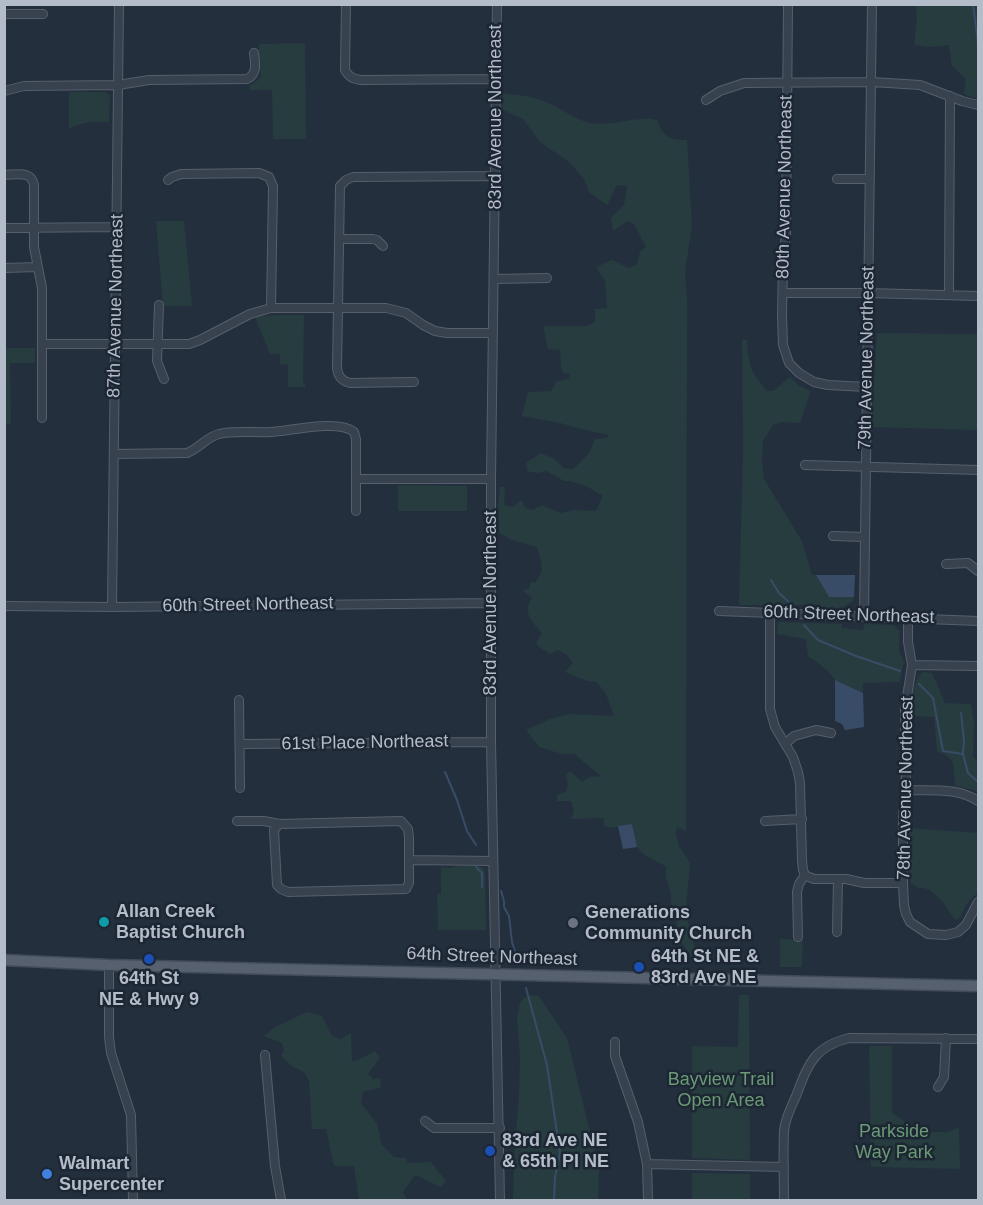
<!DOCTYPE html>
<html>
<head>
<meta charset="utf-8">
<style>
  body { margin:0 }
  #map { position:relative; width:983px; height:1205px; overflow:hidden; background:#242f3e; font-family:Helvetica,sans-serif }
  canvas { display:block }
  .frame { position:absolute; inset:0; border:6px solid #b4bcc9; pointer-events:none }
</style>
</head>
<body>
<div id="map">
<canvas width="983" height="1205"></canvas>
<div class="frame"></div>
</div>
<script>
const c = document.querySelector('canvas').getContext('2d');
c.lineJoin = 'round';
function fill(path, color) {
  c.fillStyle = color;
  c.fill(path, 'evenodd');
}
function trace(path, color, width, dash) {
  c.strokeStyle = color;
  c.lineWidth = width;
  c.lineCap = dash ? 'butt' : 'round';
  c.setLineDash(dash || []);
  c.stroke(path);
}
function drawText(font, color, halo, rows, align = 'center') {
  c.font = font + ' Helvetica,sans-serif';
  c.lineWidth = 5;
  c.setLineDash([]);
  c.textBaseline = 'middle';
  c.strokeStyle = halo;
  c.fillStyle = color;
  for (const [text, x, y, turn = 0] of rows) {
    c.save();
    c.translate(x, y);
    c.rotate((+turn || 0) * Math.PI / 180);
    c.textAlign = isNaN(turn) ? turn : align;
    if (halo) c.strokeText(text, 0, 0);
    c.fillText(text, 0, 0);
    c.restore();
  }
}
fill(new Path2D(`
  M916,5h62v94l-14,-5 2,-15 -14,-13 -3,-21 -20,2 -15,-2 3,-27z
  M305,43l1,96h-33l-1,-49h-23l1,-5 8,-5 3,-4 -2,-10v-22z
  M69,92h37l4,4 -1,26c-15,0 -27,-1 -40,7z
  M503,93c14,2 28,3 41,8 16,6 31,19 47,22 22,4 46,-8 66,-3 6,17 12,20 30,20l5,86 -7,46 2,30 -1,529 -9,-4 -1,7 3,12 11,17 -4,45 3,20 6,19v10l-2,4 -6,-11 -9,-12 -2,-20 -5,-16v-10l-5,-13v-12c-8,-6 -22,-10 -28,-19 -4,-6 -4,-17 -6,-24l-20,4 -8,-2v-8l-33,1 3,-8 -3,-10h-14v-6l8,-3 3,-5 -2,-12 4,-4 12,11 7,-5 12,-1 -27,-22h-12l-23,-7 -13,-17 24,-11 20,-5 44,2 -8,-22 -9,-12 -10,-1 -22,-9 8,-9 -7,-9 -8,-4 -8,4 -12,-8 -2,-4 6,-9c-10,-11 -20,-20 -10,-35l-9,-7 7,-4v-5l5,1c11,-14 6,-21 2,-36l-25,-7 -13,-7 -1,-27 2,-19h5l-1,18 8,2 10,-7 3,8 7,2 10,-5 19,8 12,-3 23,1 7,-15 -15,-9 -18,-6h-6l-18,-10 -9,2 -10,-2 -1,-8 15,-10 12,5 11,10 9,1 16,-16 6,-14 12,-1 1,-3 -27,-6 -21,-6 -38,-7 6,-24 23,-1 6,-10 12,-2 1,-5 -7,-1 -2,-6 -1,-17 -12,-1 -5,-23h44l8,-4v-13l12,-1 -2,-27 -9,-14 16,-7 17,8 8,-4 3,-12 6,-5 -12,-23 -6,-3 -15,10 -2,-13 13,-13 3,-19 -10,-1 -10,20 -18,-13 -5,-13 -15,-17 -29,-20 -17,-23 -22,-10z
  M156,221h28l8,85h-29z
  M274,315h30l-1,67 2,1v4h-17v-22l-8,-1v-10h-10l-15,-37z
  M877,333l101,1v96l-107,-3z
  M742,340h5c2,26 3,31 20,51h6l17,-14 8,8 13,6 -11,32 -18,-1 -9,3 -10,16 -1,19 2,19 38,62 10,34h4l13,22h25l-1,4 -11,7h-18l-12,-3h-73l4,-155z
  M4,348h31v15h-25l1,61h-6z
  M398,485l69,1v25h-69z
  M780,622l62,2v4l21,2 1,-6 29,1 7,6 -1,20 5,10 -4,21 -37,1v10l-28,-13c-6,-10 -17,-17 -27,-24l-2,-17 -29,-5 1,-11z
  M923,672l9,1 13,30 26,1 3,18 -1,34 5,7v30l-4,-3 -19,-4 -2,-24 -7,-7 -9,-4 -3,-34 -21,-1c0,-13 -2,-35 10,-44z
  M910,828l68,5v59l-12,13 -6,13 -5,2 -12,-18 -13,-12 -6,-2h-5l-8,-4 -2,-11z
  M459,865l21,1 5,4 1,60h-48l-1,-36h4v-27l10,1z
  M780,939l23,1 -1,27h-22z
  M528,995l11,1 28,42 27,110 5,22 -1,27 1,3h-86l1,-40 5,-65 1,-39 -3,-38 3,-16z
  M739,995h10l1,165 -58,-2v-112l46,1z
  M307,1012l15,4 10,20 9,3 10,-6 1,29 10,-4 13,-7 5,7 -12,16 5,5 7,-1 1,9 -18,5 -2,11 16,21 5,21 12,12 12,1 1,5 24,-1 15,19 -5,6 -26,-12 -12,17 4,8h-48l-5,-34h-20l-8,-37h-14l-3,-48 -5,-9 -11,-5 -12,-11 3,-5 -2,-8 -18,-7 11,-9z
  M869,1046h23v67l30,19h27l10,-5 1,42 -89,-2z
  M692,1173l58,1v26h-58z`), '#263c3f');
fill(new Path2D(`
  M816,575h39l-1,22h-25z
  M835,680l28,13 1,34 -19,3 -3,-6 -7,-3z
  M632,824l5,23 -14,2 -5,-23z`), '#394c67');
trace(new Path2D(`
  M973,4l5,40
  M771,580l8,13 12,11
  M804,625l14,15 38,16 44,15
  M919,684l14,14 10,53 20,3 5,19 10,9
  M961,713l3,28 -1,13
  M445,772l12,28 10,31 9,14
  M476,867l6,6v14
  M501,891l3,10v6l5,9 3,26 5,15
  M526,988l21,77 13,88 -5,24 -1,23`), '#394c67', 2);
const minor = new Path2D(`
  M346,4l-1,66c4,7 8,9 16,10l134,-1
  M497,4l-6,475v263l9,458
  M788,4l-2,229 -3,31 -1,51 1,30 6,18 10,10 15,9 14,3 39,2
  M4,14h39
  M4,91l20,-5 94,-1 31,-5 98,-1c11,-5 8,-17 7,-26
  M706,100l14,-9 24,-8 128,-1 48,3 42,16 16,4
  M4,175c13,0 27,-5 30,10v62l8,41v130
  M837,179h33
  M168,180l4,-3 9,-3 78,-1 10,4 4,9 -2,122
  M4,228l113,-1
  M339,239h34l4,1 6,6
  M4,268l34,-1
  M494,279l53,-1
  M783,293h85l110,3
  M949,295l1,-199
  M159,305l-2,56 7,18
  M42,344h147l11,-4 50,-26 21,-6h115l20,5 17,12 12,6 12,2h46
  M414,382l-64,1c-8,-2 -12,-6 -13,-15l3,-182 6,-6 7,-3 143,-1
  M114,454l73,-1c12,-4 19,-16 32,-19 14,-4 37,-1 52,-2 19,-1 68,-13 83,0l2,7v72
  M805,465l173,5
  M356,479h135
  M833,536l32,1
  M946,564l22,-1 10,8
  M4,606l108,1 379,-4
  M112,607l7,-603
  M719,611l259,10
  M770,612v97l5,18 18,30 5,15 2,11 2,78 1,9 2,5 -6,9 -2,8 1,45
  M864,616l8,-612
  M908,618v24l4,23 -7,45 1,89 -3,15v69l1,22 2,9 4,8 18,12 18,1 12,-3 8,-7 12,-23
  M912,665l66,1
  M239,700l1,88
  M240,744l251,-2
  M785,744l9,-8 22,-6 15,3
  M906,790c24,1 52,-3 72,11
  M237,821h27l15,3 122,-3 7,8 1,8v46l-3,6 -118,3 -7,-3 -4,-4 -3,-55 5,-6
  M765,821l37,-2
  M409,860l84,1
  M805,875l4,2 5,2h32l18,4h39
  M837,932l1,-53
  M109,965v72l2,16 20,62 2,85
  M615,1042v14l23,66 9,42 1,36
  M265,1055l10,111 6,34
  M938,1087l6,-10 2,-39
  M425,1121l9,7h66
  M647,1164l137,3
  M784,1200c0,-22 -1,-46 0,-69 1,-13 7,-23 12,-35 12,-31 17,-49 53,-58l129,1`);
const major = new Path2D(`
  M4,960l105,5 869,21`);
trace(minor, '#565f6c', 10);
trace(major, '#414a57', 13);
trace(minor, '#38414e', 8);
trace(major, '#56606e', 10);
for (const [x, y, r, color] of [
  [104,922,6,"#0f9aa8"],
  [573,923,6,"#6b7280"],
  [149,959,6,"#1a4fb4"],
  [639,967,6,"#1a4fb4"],
  [490,1151,6,"#1a4fb4"],
  [47,1174,6,"#3f7fe0"]
]) {
  const dot = new Path2D();
  dot.arc(x, y, r, 0, 2 * Math.PI);
  c.fillStyle = color;
  c.fill(dot);
  trace(dot, '#1d2633', 2);
}
drawText('18px', '#b4bcc9', '#1d2633', [
  ["83rd Avenue Northeast",496,117,-90],
  ["80th Avenue Northeast",785,187,-89],
  ["87th Avenue Northeast",116,306,-89],
  ["79th Avenue Northeast",867,358,-89],
  ["83rd Avenue Northeast",491,603,-90],
  ["60th Street Northeast",248,605,-1],
  ["60th Street Northeast",849,615,2],
  ["61st Place Northeast",365,743,-1],
  ["78th Avenue Northeast",906,788,-89],
  ["64th Street Northeast",492,957,2]
]);
drawText('bold 18px', '#b4bcc9', '#1d2633', [
  ["Allan Creek",116,912],
  ["Baptist Church",116,933],
  ["Generations",585,913],
  ["Community Church",585,934],
  ["64th St NE &",651,957],
  ["83rd Ave NE",651,978],
  ["64th St",149,979,"center"],
  ["NE & Hwy 9",149,1000,"center"],
  ["83rd Ave NE",502,1141],
  ["& 65th Pl NE",502,1162],
  ["Walmart",59,1164],
  ["Supercenter",59,1185]
], 'left');
drawText('18px', '#6b9a76', '#1d2633', [
  ["Bayview Trail",721,1080],
  ["Open Area",721,1101],
  ["Parkside",894,1132],
  ["Way Park",894,1153]
]);
</script>
</body>
</html>
